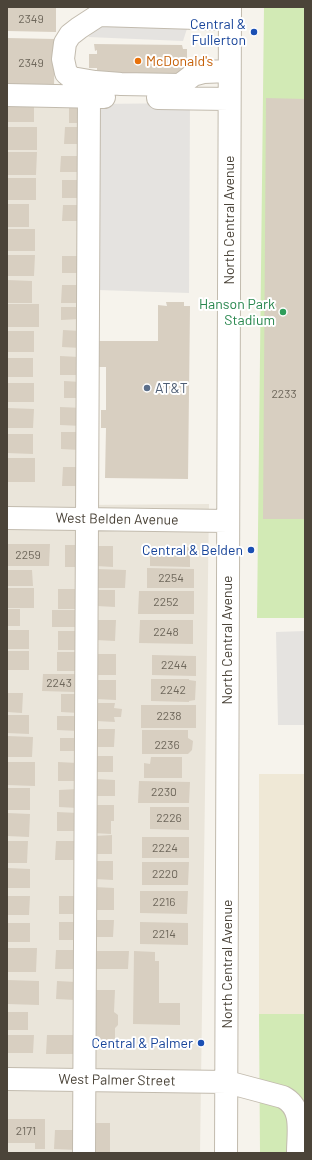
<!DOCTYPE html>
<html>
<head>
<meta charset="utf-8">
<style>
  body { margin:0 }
  #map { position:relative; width:312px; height:1160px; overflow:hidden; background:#f6f3ec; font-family:Barlow,sans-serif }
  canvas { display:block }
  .frame { position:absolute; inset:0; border:8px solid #4b4439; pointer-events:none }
</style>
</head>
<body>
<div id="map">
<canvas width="312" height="1160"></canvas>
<div class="frame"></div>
</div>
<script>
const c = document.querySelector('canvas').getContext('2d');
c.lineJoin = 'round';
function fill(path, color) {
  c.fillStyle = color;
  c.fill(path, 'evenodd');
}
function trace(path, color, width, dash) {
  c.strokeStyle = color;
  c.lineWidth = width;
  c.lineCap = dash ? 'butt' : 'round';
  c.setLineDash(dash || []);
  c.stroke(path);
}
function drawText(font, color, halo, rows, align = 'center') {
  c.font = font + ' Barlow,sans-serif';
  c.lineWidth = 4;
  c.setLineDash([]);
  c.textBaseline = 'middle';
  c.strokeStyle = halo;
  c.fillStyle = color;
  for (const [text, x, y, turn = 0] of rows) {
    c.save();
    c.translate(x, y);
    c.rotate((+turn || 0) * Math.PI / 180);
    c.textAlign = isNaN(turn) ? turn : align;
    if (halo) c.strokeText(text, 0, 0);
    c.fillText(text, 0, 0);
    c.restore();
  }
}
fill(new Path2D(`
  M7,94l77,1 -2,410 127,-1 -9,649h-193z`), '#eae5da');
fill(new Path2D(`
  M259,774h46v240h-46z`), '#efe8d6');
fill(new Path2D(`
  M264,7h41v611h-48z
  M259,1014h46v139h-45z`), '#d2eab5');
fill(new Path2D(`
  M120,7h74l-11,34 -95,-4z
  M190,103l-1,190 -91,-3v-186z
  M305,631v94h-27l-2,-93z`), '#e5e3e0');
fill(new Path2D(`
  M7,7h49v25l-49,-1z
  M7,38l48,1 -1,49 -47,-1z
  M94,44l88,1 1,4h4v29l-90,-7v-3h-8v-14h8v-4l-2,1z
  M266,98l39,1v420h-42z
  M7,102h27v20h-27z
  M69,104h14l-1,19h-13z
  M7,127h30v23h-30z
  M65,127h19v17h-20z
  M7,152h30l-1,23h-29z
  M61,156h18v16h-19z
  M7,178h29v22h-29z
  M62,180h21l-1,18h-20z
  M7,204h22v23h-22z
  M63,205h18v16h-19z
  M7,229h28v22h-28z
  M7,255h28l-1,21h-27z
  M62,256h20l-1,17h-19z
  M7,280l25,1v22h-25z
  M62,285h19v18h-20z
  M166,302h18v4h6l-2,173 -83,-1 1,-50h-5v-18h5v-43h-11l1,-26h62v-36l9,1z
  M7,304h32v23h-32z
  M61,307h20l-1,12 -19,1z
  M63,330l18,1v17l-19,-1z
  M7,331h27v21h-27z
  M60,356l19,1v18h-19z
  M7,358h26v19h-26z
  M64,381l17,1v16h-17z
  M7,383h27v19h-27z
  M60,407l23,1v18l-23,-1z
  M7,408l27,1 -1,19h-26z
  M61,432h19v18l-19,-1z
  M7,434h26v20l-26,-1z
  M7,458h28v24h-28z
  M63,467h17l-1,19h-17z
  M7,544h43l-1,22h-42z
  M65,545h17v22h-17z
  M96,546h17v21l-17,-1z
  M150,547h40v20l-40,-1z
  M147,568l47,1v19h-47z
  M96,569l30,1 -1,18h-29z
  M7,570h25l1,16h-26z
  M7,588h27v20h-27z
  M58,589h21v20h-21z
  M97,590h18v17l-18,-1z
  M139,591h55v23h-56z
  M7,609h13v17h-13z
  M52,610h23v17h-23z
  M96,620h20l-1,21 -19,-1z
  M140,620h53v24l-54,-1z
  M7,630h22v19h-22z
  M58,631h21v19h-21z
  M7,651h22v19h-22z
  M57,652h22l-1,19h-21z
  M97,654h19v21h-19z
  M152,655l44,1v20l-44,-1z
  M43,674h32v18l-33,-1z
  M151,679h38v1l7,1 -1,19 -6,1v1l-38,-1z
  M97,680h19v20l-20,-1z
  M7,693h16l-1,20 -15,-1z
  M61,694h18v19l-18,-1z
  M97,703h18l-1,5 8,1 -1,8h-7l1,5 -19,-1z
  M141,705h55v23h-55z
  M7,715h22v19l-22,-1z
  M57,716h21v15l-21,-1z
  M96,729h19l-1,18h-18z
  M142,730h46v8l5,3 -1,9 -4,4h-46z
  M7,736l26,1 -1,20h-25z
  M60,738h18v13h-18z
  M95,756h18v16h-18z
  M151,757h31v21h-38v-15l6,1z
  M7,762h28v24l-28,-1z
  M58,762l19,1 1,18h-20z
  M95,779l20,1v16h-20z
  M139,781l51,1 -1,21h-51z
  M7,788h23v22h-23z
  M78,789v19l-19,-1v-17z
  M93,805h21v16h-3v13l-18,-1 1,-12h5h-6z
  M150,807h39v23l-39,-1z
  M57,812l21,1v18h-21z
  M7,813l23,1 -1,23 -22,-1z
  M112,835v19h-19l1,-18z
  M142,837h47v21h-47z
  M7,841h21l-1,22h-20z
  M56,841h21l-1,19h-21z
  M95,861h18v19l-18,-1z
  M142,862h47l-1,23h-46z
  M7,868l23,1v19h-23z
  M94,887l20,1v22h-20z
  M140,891h48l-1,23 -47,-1z
  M7,896h23l-1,19h-22z
  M59,896h18v18h-18z
  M95,920h19l-1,17h-19z
  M59,922h18v18h-18z
  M140,922l48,1v22l-48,-1z
  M7,923h23v19h-23z
  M7,948h30l-1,24h-29z
  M56,950h21l-1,19h-21z
  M94,951h35l-1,18h-34z
  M134,951l21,1v9h4v42h21v22l-47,-1z
  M7,980l32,1v24l-32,-1z
  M57,981l19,1v18l-20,-1z
  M93,990h22l-1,22 4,3v10l-3,3v11l-2,2h-13v-3h-7z
  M7,1012h21v18h-21z
  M7,1035h27l-1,18h-26z
  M47,1035h28v19h-29z
  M7,1119h38v30h-10v-6h-28z
  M93,1123h17v30h-18z
  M55,1130h22v20l-23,-1z`), '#d8cfc1');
const minor = new Path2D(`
  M229,71l-25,1 -11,3 -13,10 -59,-1 -26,-2 -23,-4 -6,-5 -3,-14 2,-16 5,-8 9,-7 20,-13 131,4
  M7,95l97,2
  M158,98l71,1
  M7,518l221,3
  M7,1079l220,3 56,15c21,11 15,35 15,56
  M84,1153l5,-1056
  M226,1153l4,-1146`);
trace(minor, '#c2bbae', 24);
trace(minor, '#fff', 22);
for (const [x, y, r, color] of [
  [254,32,4,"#1a4fb4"],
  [138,61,4,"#e8710a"],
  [283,312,4,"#2e9e5b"],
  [147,388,4,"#5c6f8a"],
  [251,550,4,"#1a4fb4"],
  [201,1043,4,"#1a4fb4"]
]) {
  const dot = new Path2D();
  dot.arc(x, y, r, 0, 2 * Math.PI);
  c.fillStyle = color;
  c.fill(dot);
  trace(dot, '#fff', 1.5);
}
drawText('12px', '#6e675b', null, [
  ["2349",31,19],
  ["2349",31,63],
  ["2233",284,394],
  ["2259",28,555],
  ["2254",171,578],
  ["2252",166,602],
  ["2248",166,632],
  ["2244",174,665],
  ["2243",59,683],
  ["2242",173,690],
  ["2238",169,716],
  ["2236",167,745],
  ["2230",164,792],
  ["2226",169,818],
  ["2224",165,848],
  ["2220",165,874],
  ["2216",164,902],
  ["2214",164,934],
  ["2171",26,1131]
]);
drawText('14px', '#164399', '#fff', [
  ["Central &",246,24],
  ["Fullerton",246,40],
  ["Central & Belden",243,550],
  ["Central & Palmer",193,1043]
], 'right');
drawText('14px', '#c56008', '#fff', [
  ["McDonald's",146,61]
], 'left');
drawText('14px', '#4b4439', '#fff', [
  ["North Central Avenue",229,220,-90],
  ["West Belden Avenue",117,519,1],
  ["North Central Avenue",227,640,-90],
  ["North Central Avenue",227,964,-90],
  ["West Palmer Street",117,1080,1]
]);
drawText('14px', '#27864d', '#fff', [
  ["Hanson Park",275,304],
  ["Stadium",275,320]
], 'right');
drawText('14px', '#4e5e75', '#fff', [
  ["AT&T",155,388]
], 'left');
</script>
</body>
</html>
